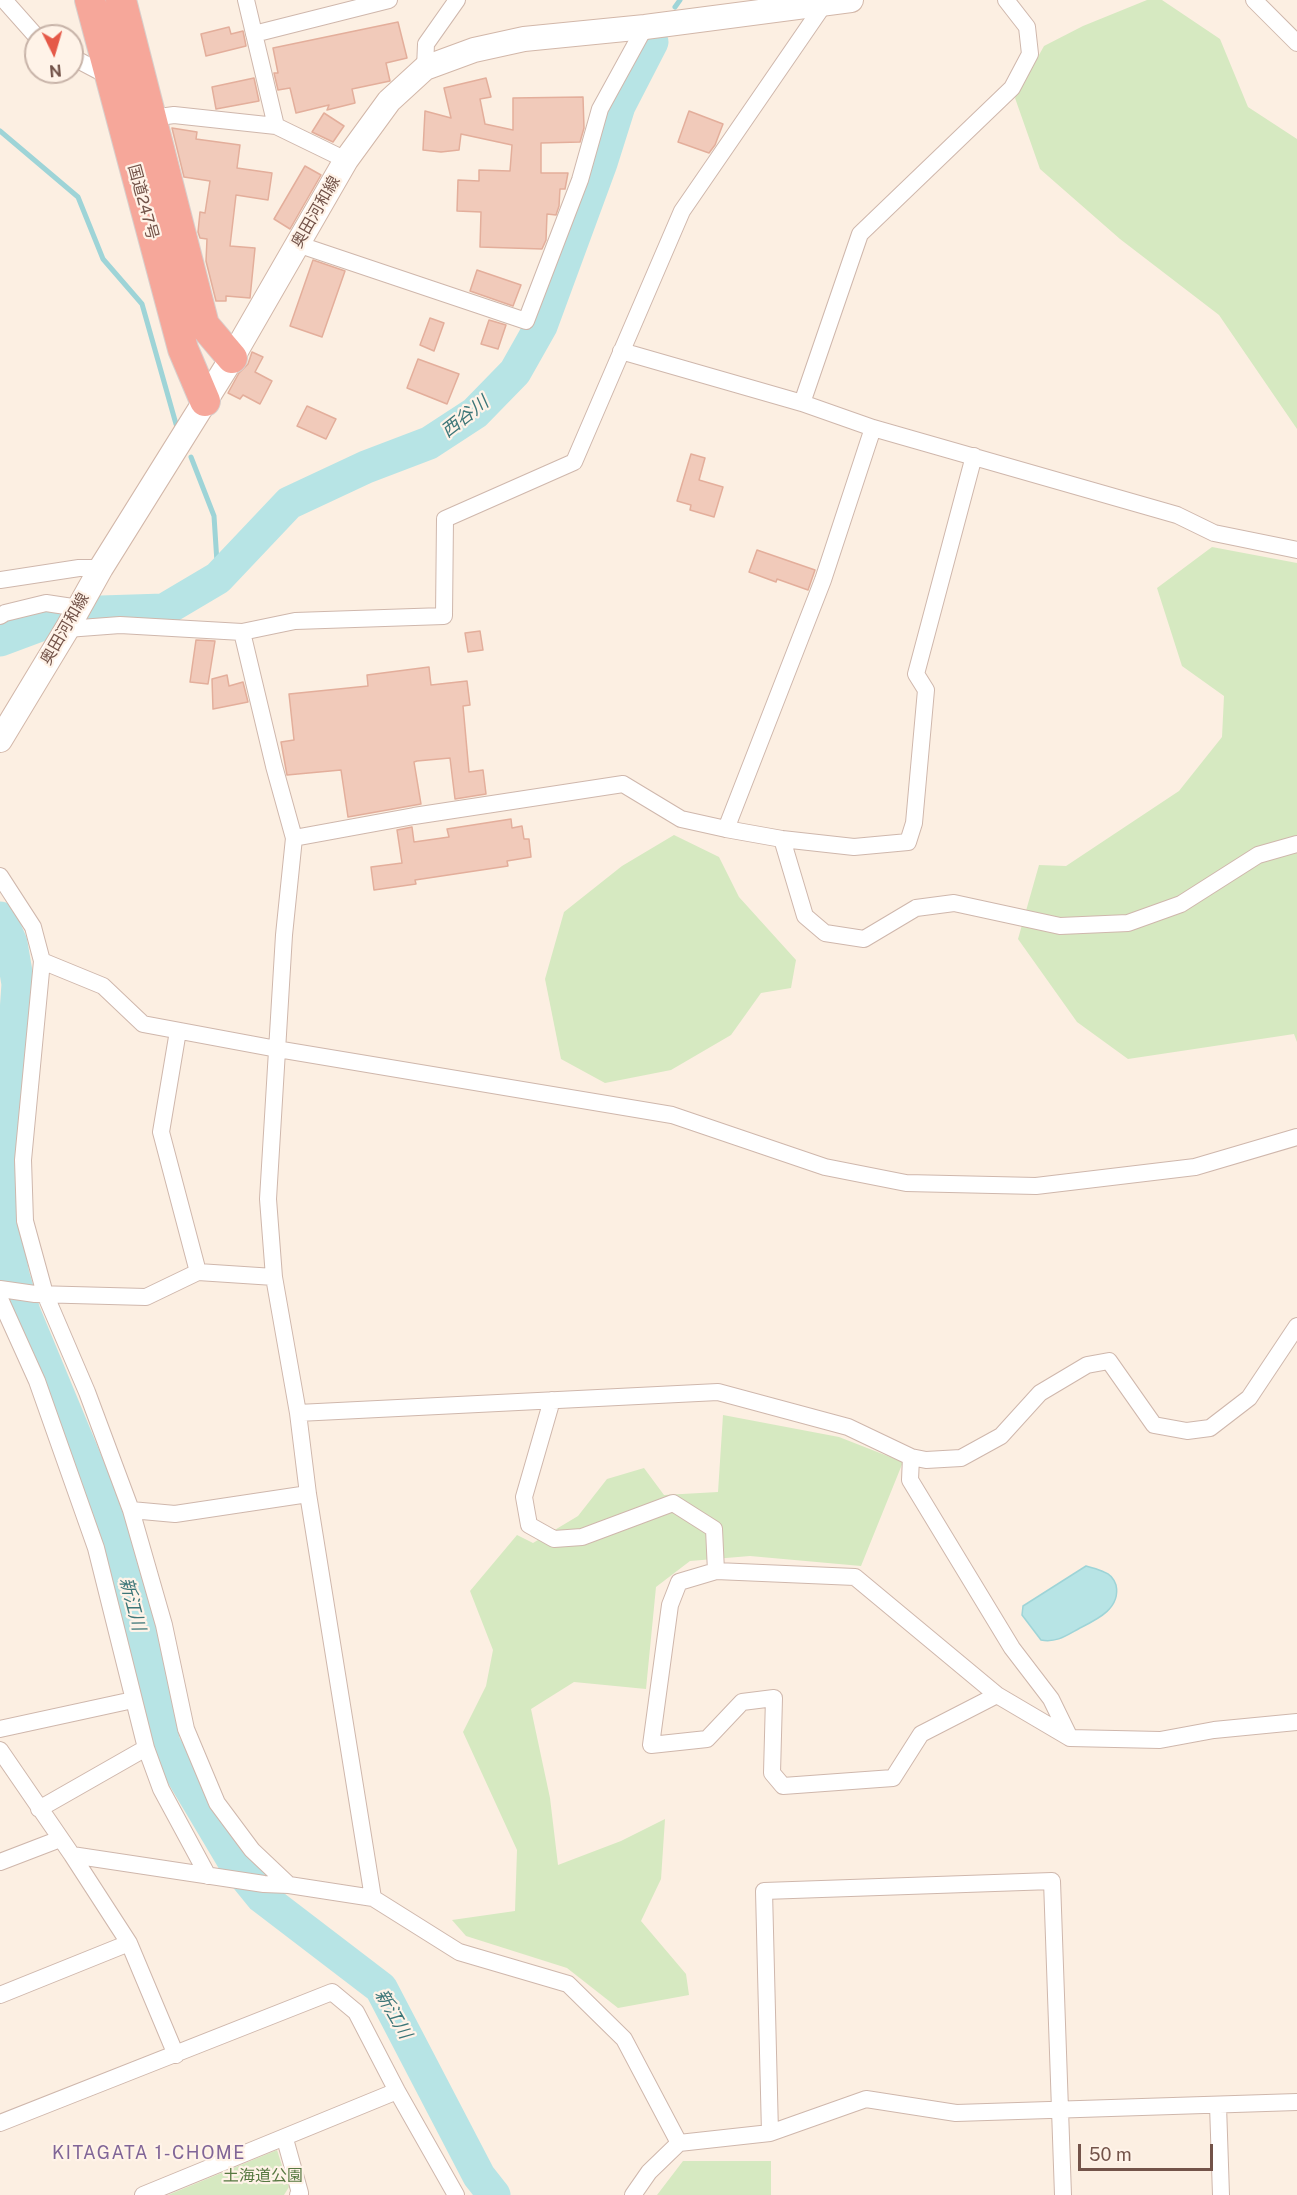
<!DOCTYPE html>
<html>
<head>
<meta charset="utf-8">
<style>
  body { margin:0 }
  #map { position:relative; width:1297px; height:2195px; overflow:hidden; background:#fcefe2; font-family:"Public Sans",sans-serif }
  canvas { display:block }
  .north { position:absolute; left:24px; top:24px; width:60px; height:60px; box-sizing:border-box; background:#fff3e8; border:2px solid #c7b3a8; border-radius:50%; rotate:175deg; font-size:16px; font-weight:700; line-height:24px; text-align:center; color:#735349 }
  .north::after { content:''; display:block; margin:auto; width:21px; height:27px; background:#e55948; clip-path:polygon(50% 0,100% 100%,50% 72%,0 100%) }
  .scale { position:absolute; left:1078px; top:2144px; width:135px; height:27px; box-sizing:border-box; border:3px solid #735349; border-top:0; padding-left:8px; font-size:18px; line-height:21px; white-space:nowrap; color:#735349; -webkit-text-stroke:4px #fff3e8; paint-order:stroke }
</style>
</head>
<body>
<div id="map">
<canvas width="1297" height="2195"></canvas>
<div class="north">N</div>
<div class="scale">50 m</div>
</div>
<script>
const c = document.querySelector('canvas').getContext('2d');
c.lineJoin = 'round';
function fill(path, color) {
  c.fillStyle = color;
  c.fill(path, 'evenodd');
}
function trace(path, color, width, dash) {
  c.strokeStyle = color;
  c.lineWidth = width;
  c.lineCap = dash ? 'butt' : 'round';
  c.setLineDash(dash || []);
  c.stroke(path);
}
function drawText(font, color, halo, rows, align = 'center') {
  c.font = font + ' "Public Sans","Noto Sans JP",sans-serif';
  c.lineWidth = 4.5;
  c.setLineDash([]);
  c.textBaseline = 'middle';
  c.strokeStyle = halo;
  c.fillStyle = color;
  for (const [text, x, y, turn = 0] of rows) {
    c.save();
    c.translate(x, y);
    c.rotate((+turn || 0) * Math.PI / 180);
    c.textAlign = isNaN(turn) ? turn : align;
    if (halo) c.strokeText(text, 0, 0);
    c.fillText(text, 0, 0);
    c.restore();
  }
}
fill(new Path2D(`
  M1147,0h15l58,39 28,68 49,32v290l-78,-114 -99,-76 -80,-70 -25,-71 29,-52 39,-20z
  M1212,547l85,16v479l-3,-8 -166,25 -51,-37 -59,-83 21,-74 27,1 113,-75 43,-54 2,-41 -42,-30 -25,-78z
  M674,835l45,22 20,40 57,63 -5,28 -30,5 -30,42 -60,35 -66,13 -44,-24 -16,-80 19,-67 58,-46z
  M723,1415l116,22 64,25 -42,104 -111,-10 -60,5 -34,26 -10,102 -72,-7 -43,27 19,89 8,67 63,-24 44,-22 -4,60 -20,42 45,53 3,21 -71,13 -51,-40 -101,-32 -14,-16 63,-9 2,-61 -54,-118 23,-46 7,-36 -23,-59 47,-56 16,8 45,-27 29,-37 37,-11 20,27 54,-3z
  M277,2150l12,37 -5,8h-116z
  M683,2161h88v34h-114z`), '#d6e9c1');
const water = new Path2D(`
  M1086,1566c6,2 12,3 18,6 6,2 10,7 12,13 5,23 -18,34 -36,43 -13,7 -23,15 -39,12l-19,-25 1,-9z`);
fill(water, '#b7e4e5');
trace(water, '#9ed4d7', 1.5);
trace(new Path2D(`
  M675,7l5,-7
  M0,131l78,66 25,62 39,45 34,120
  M191,457l23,59 4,62`), '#9ed4d7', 5);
trace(new Path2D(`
  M101,612l63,-2 54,-32 71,-75 77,-36 63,-24 46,-30 40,-41 26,-46 60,-163 18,-57 33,-64
  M0,640l51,-19
  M0,918l11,25 7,41 -16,233 11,58 11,37 83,200 30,104 27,128 72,121 26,32 119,91 98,188 15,19`), '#b7e4e5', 33);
const building = new Path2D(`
  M398,22l9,36 -21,5 4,18 -38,8 3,14 -28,7 2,-5 -33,8 -6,-25 -12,2 -4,-17h4l-5,-25z
  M229,27l2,7 12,-3 3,15 -40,10 -5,-22z
  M254,78l5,23 -43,8 -4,-22z
  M486,78l5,19 -11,2 5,25 28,6v-32l70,-1 1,31 -4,14 -39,1v30h27l-3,16h-5l-1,17 -3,9 -9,-1 -1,26 -4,9 -62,-2 1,-35 -24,-1 1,-31 21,1v-11l31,1 2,-26 -51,-11 -2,16 -18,2 -18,-2 2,-39 26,7 -7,-30z
  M689,111l34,13 -8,21 -6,8 -31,-11z
  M324,113l20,13 -11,16 -21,-10z
  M172,128l25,4 -1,7 44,6 -3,23 35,5 -4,27 -32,-5 -6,51 25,2 -5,50 -24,-2v5h-10l-10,-40 1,-22 -7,-1 -2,-6 2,-20 5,1 5,-32 -26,-4z
  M305,166l16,9 -31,54 -16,-10z
  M313,260l32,11 -23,66 -32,-11z
  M477,270l44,15 -8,21 -43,-15z
  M430,318l14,5 -10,28 -14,-6z
  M489,320l17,5 -8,24 -17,-5z
  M252,352l11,5 -8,15 17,9 -12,23 -17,-9 -3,4 -12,-6 11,-20 9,-9z
  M418,359l41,15 -12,30 -40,-16z
  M307,406l29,13 -10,20 -29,-13z
  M691,454l14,4 -6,22 24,7 -9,30 -24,-7 1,-5 -14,-4z
  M757,550l58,20 -7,20 -31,-11 -1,3 -27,-10z
  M480,631l3,19 -15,2 -3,-19z
  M196,640l19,1 -7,43 -18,-2z
  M429,667l2,18 36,-4 3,24 -7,1 6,66 14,-2 3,24 -31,5 -5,-41 -33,3 -3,1 7,42 -73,13 -7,-47 -54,5 -6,-33 13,-2 -5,-46 79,-8 -1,-11z
  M227,675l2,11 14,-4 5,20 -35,7 -1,-30z
  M511,819l1,9 10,-2 2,13h5l2,18 -24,4 1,5 -93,14 1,4 -42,6 -3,-23 31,-4 -5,-33 15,-3 2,15 35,-5 -2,-8z`);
fill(building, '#f1caba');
trace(building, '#e3ae9b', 1.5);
const street = new Path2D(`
  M4,0l32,36
  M246,0l30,126
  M1254,0l43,43
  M254,34l135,-34
  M72,57l38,20
  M425,68l1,-24 31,-44
  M152,118l22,-3 102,11 70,34
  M297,244l229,77 54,-141 20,-71 45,-82
  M621,351l181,52 71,25 304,87 37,18 83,17
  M802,403l58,-169 152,-146 18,-34 -3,-27 -21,-27
  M0,580l79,-12h22
  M0,616l5,-3 41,-10 33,5
  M67,629l53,-4 122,7 53,-11 149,-5 1,-97 129,-57 108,-251 143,-208
  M242,632l32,134 20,72 -10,97 -16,264 6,78 24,136 10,81 65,404
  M726,829l97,-249 50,-152
  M294,838l120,-22 209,-32 58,35 45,10 56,10 72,8 54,-5 6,-19 12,-133 -10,-16 58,-218
  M782,839l23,77 20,17 39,6 52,-31 38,-5 106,23 68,-3 53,-19 77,-49 39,-11
  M0,876l33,51 9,34 61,25 40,38 134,25 395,66 153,52 81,16 130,3 159,-19 102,-30
  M42,961l-19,199 2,61 20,73 42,98 44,118 33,115 22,104 31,74 35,47 37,35
  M178,1031l-17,101 37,140
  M0,1289l35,5 111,3 52,-25 76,5
  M0,1299l37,82 59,167 50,200 15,41 47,87
  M552,1400l-28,97 5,28 25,14 28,-2 91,-34 41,26 2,42
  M298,1413l420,-21 130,35 63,30 15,3 35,-2 40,-22 39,-43 47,-28 22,-4 45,64 33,6 23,-3 39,-30 48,-72
  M911,1457l-1,23 102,168 39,51 19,39 90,2 54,-10 83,-8
  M131,1510l44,4 133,-20
  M997,1695l-76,39 -28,44 -110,8 -11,-13 2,-75 -32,4 -35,37 -56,6 19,-140 9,-23 37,-11 139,6 142,118 73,43
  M0,1729l133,-29
  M0,1750l72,105 57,88 47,112
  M39,1809l107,-61
  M72,1855l192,29 25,1 84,13 86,54 109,32 56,55 55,104
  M0,1862l60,-23
  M0,1995l129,-52
  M1218,2105l3,90
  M0,2123l332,-131 24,20 41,79 59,104
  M770,2133l-6,-242 288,-10 11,314
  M285,2139l15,54 -2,2
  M143,2195l254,-104
  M633,2195l16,-23 30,-29 91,-10 96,-34 90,14 341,-11`);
const secondary = new Path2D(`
  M0,740l67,-111 34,-61 131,-210 114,-198 43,-59 36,-33 49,-18 50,-11 121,-12 206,-27`);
const highway = new Path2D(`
  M90,0l93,349 22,52
  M121,0l83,325 28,33`);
trace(street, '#cfb7ac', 18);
trace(secondary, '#d2b7a9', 26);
trace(highway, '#d8cfcc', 32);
trace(street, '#fff', 16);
trace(secondary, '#fff', 24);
trace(highway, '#f6a79a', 30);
drawText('16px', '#735349', '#fff3e8', [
  ["国道247号",143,202,75],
  ["奥田河和線",316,212,-60],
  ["奥田河和線",65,629,-60]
]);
drawText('16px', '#587942', '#fff3e8', [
  ["土海道公園",263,2176]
]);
drawText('italic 18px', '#3d7678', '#fff3e8', [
  ["西谷川",465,417,-38],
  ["新江川",132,1604,75],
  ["新江川",393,2014,60]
]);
c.letterSpacing = '1.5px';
drawText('18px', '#806597', '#fff3e8', [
  ["KITAGATA 1-CHOME",149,2153]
]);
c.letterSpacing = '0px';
</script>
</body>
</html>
